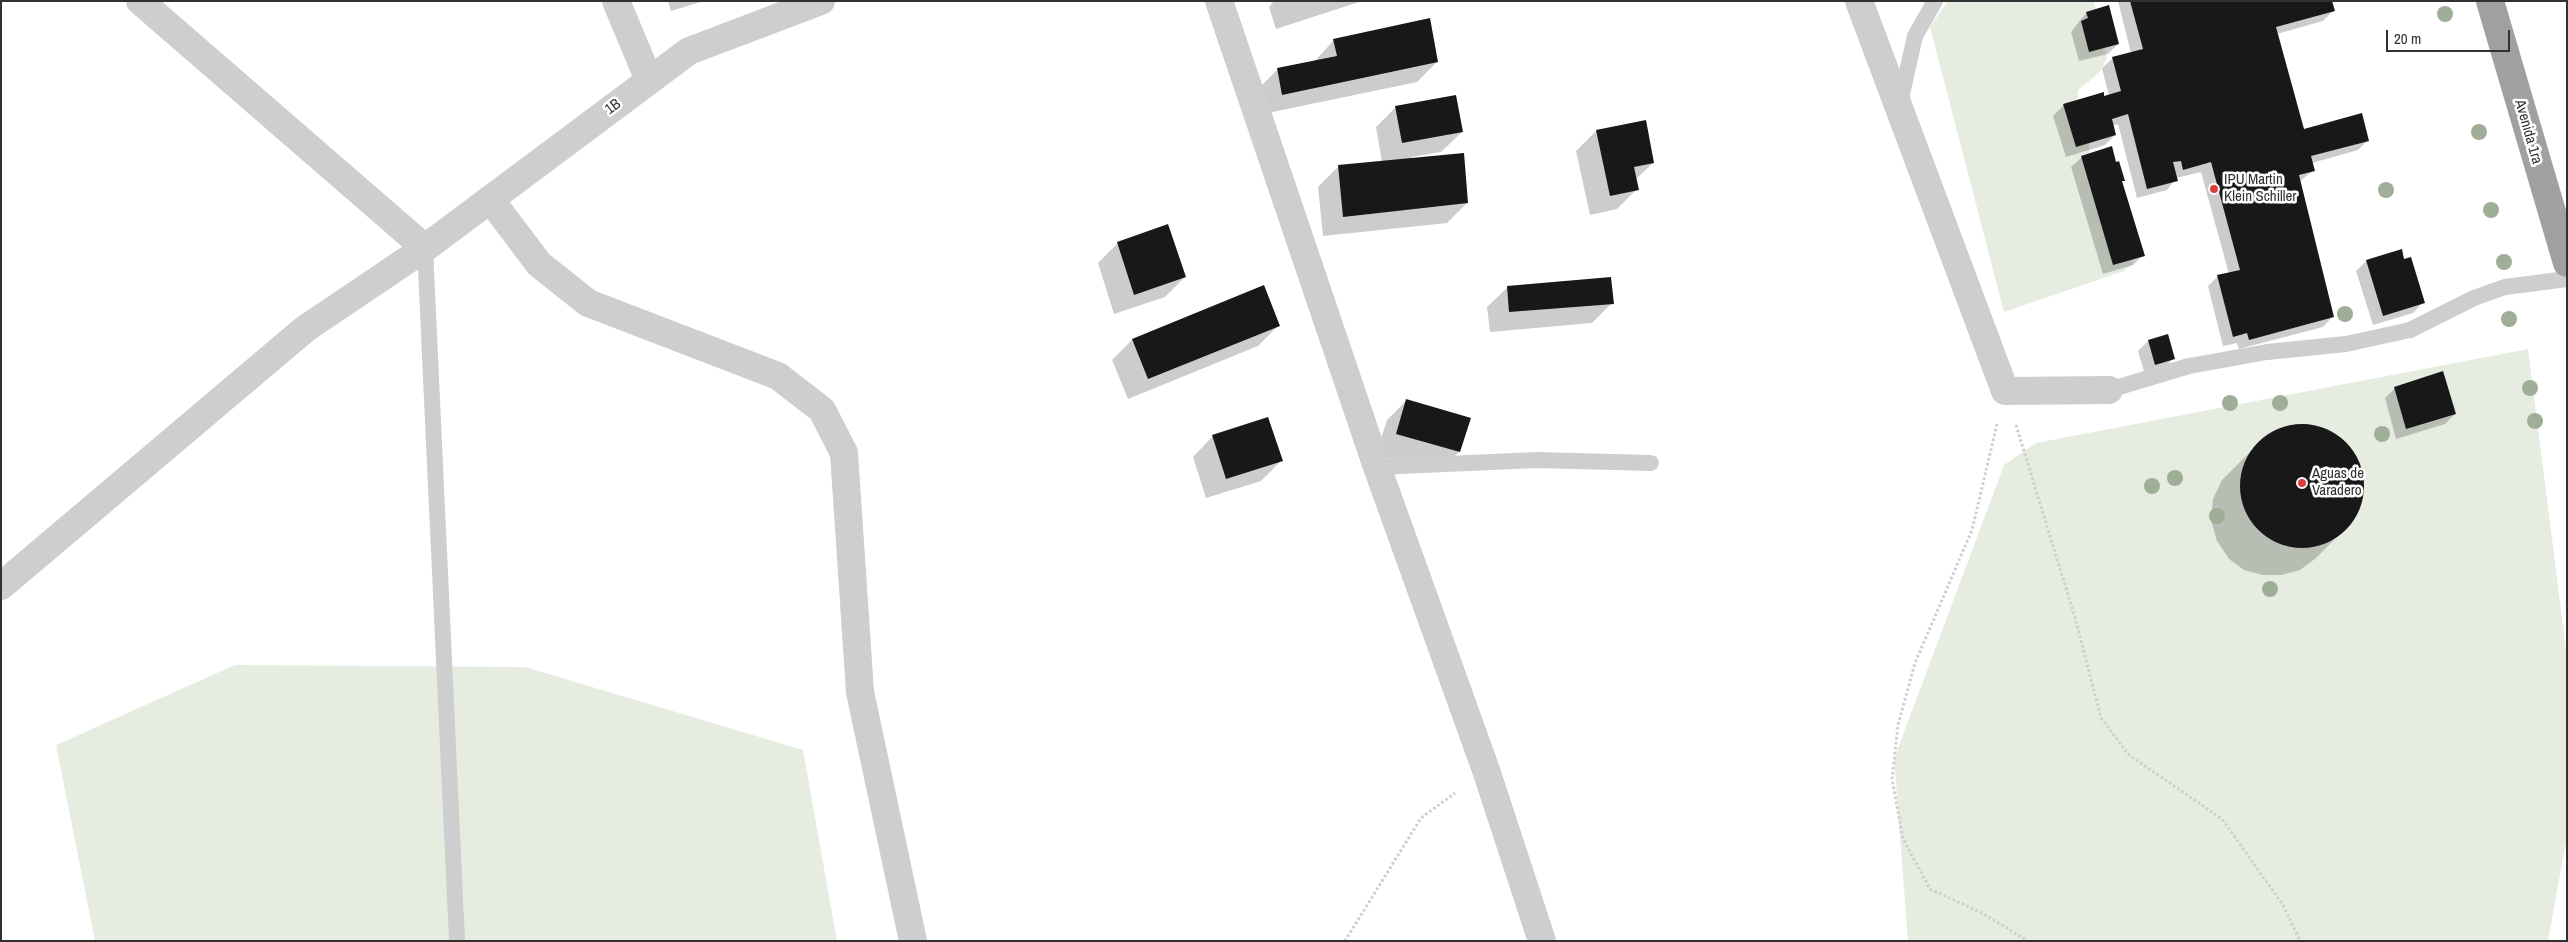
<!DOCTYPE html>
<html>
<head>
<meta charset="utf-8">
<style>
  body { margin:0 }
  #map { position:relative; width:2568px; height:942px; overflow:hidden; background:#fff; font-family:"Archivo Narrow",sans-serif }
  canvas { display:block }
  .frame { position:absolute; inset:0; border:2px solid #313131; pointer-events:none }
  .scale { position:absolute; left:2386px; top:30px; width:124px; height:22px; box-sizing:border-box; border:2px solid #313131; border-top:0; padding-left:6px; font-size:15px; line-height:18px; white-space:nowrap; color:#313131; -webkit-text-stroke:4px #fff; paint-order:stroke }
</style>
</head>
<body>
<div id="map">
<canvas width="2568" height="942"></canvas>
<div class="frame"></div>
<div class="scale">20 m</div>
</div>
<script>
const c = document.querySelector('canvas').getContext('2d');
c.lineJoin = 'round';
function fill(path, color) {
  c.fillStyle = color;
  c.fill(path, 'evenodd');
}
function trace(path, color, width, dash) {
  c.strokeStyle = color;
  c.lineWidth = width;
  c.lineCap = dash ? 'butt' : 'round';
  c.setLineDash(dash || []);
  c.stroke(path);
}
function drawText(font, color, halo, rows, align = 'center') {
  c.font = font + ' "Archivo Narrow",sans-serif';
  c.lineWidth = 5;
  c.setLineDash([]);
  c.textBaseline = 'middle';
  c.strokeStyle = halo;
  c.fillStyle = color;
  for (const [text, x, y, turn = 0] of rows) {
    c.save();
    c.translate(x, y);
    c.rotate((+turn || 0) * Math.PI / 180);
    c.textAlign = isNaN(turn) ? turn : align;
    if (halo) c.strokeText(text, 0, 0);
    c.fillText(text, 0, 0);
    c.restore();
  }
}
fill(new Path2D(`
  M1948,1h146l13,57 -8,15 -21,17 -1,22 9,14 6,41 33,65 8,32 -9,7 -120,41 -74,-285z
  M2528,349l39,308v179l-19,105h-640l-14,-182 110,-294 32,-22z
  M235,665l290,2 278,83 34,191h-742l-39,-196z`), '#e6ede0');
fill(new Path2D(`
  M668,1h36l-33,10z
  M1274,1h88l-86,28 -7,-22z
  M2118,1h213l2,10 -10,10 -46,13 26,96 65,10 -10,10 -46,13 2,7 -15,12 34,134 -10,11 -84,22 -2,-6 -14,3 -15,-60 10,-10 11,-2 -28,-102 -25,6 -9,12 -30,8 -19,-74 -6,2 3,9 -10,10 -39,12 -13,-41 10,-10 39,-13 1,4 6,-1 -7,-28 11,-10 18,-5z
  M2108,7l10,37 -10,10 -29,7 -8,-29 15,-19z
  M1334,40l103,22 -20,20 -154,32 -5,-25 20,-20 36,-7z
  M1396,107l66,25 -21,20 -30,5 56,46 -20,20 -124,13 -5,-49 20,-20 44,-5 -6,-35z
  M1596,131l57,32 -18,17 2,9 -20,20 -27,6 -14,-64z
  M2082,157l34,7 7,16 -2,2 22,73 -10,10 -30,9 -32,-107z
  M1118,243l67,34 -20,20 -51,17 -16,-51z
  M2366,261h38l19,41 -10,11 -40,12 -17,-54z
  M1264,287l14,39 -20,20 -130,53 -16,-39 20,-20z
  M1508,287l104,16 -20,20 -102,9 -3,-25z
  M2148,341l25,18 -10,10 -18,6 -7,-24z
  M2395,388l60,26 -10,10 -49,15 -11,-41z
  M1407,400l62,18 -10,34 -20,20 -63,-18 11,-34z
  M2307,424l21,6 18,12 11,15 5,18v20l-6,18 -11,16 -29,29 -16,12 -18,5h-20l-18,-5 -15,-11 -12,-18 -6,-21 2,-21 9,-19 45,-45 19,-9z
  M1213,436l68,25 -20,20 -55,17 -13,-41z`), '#0003');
fill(new Path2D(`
  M2130,1h202l3,10 -59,16 28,102 58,-16 7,28 -58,15 4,15 -16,4 35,142 -85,23 -2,-7 -14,4 -16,-62 23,-5 -29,-108 -28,8 -2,-9 -8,1 5,19 -31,8 -19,-75 -16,5 4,16 -40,12 -13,-43 41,-12v4l17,-5 -9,-34 31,-8z
  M2109,5l10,39 -30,8 -8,-31 7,-3 -2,-6z
  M1430,18l8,44 -156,33 -5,-27 60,-12 -4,-17z
  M1456,95l7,37 -61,11 -7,-37z
  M1646,120l8,43 -20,4 5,23 -29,6 -14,-66z
  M2112,146l4,16 3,-1 6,20h-3l23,75 -32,9 -32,-109z
  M1464,153l4,50 -125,14 -5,-52z
  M1168,224l18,53 -52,18 -17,-53z
  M2402,249l2,10 7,-2 14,46 -42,13 -17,-56z
  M1611,277l3,27 -105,8 -2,-26z
  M1264,285l16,41 -132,53 -16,-40z
  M2168,334l7,25 -20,6 -7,-25z
  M2443,371l13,43 -50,15 -12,-42z
  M1406,399l65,19 -11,34 -64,-18z
  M1268,417l15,44 -57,18 -14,-44z
  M2240 486a62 62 0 1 1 124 0a62 62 0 1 1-124 0Z`), '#181818');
trace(new Path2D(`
  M1997,424l-25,106 -57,133 -17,62 -6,54 11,60 27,50 52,24 46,28
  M2016,425l60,196 25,97 28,37 93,64 61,86 17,36
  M1345,941l76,-123 34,-25`), '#cecece', 3, [2.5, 2.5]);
trace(new Path2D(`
  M1900,103l15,-67 20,-35
  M425,248l32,693
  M2109,390l80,-24 78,-14 79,-8 64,-14 64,-32 31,-11 62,-8
  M1377,467l160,-7 114,3`), '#cecece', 16);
trace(new Path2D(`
  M140,1l285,247
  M616,1l33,79
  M1219,1l158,466 109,303 56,171
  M1859,1l146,390 104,-1
  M490,199l49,65 49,39 190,73 44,34 22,43 16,239 53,249
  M1,586l304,-257 120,-81 264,-197 132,-50`), '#cecece', 28);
trace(new Path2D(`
  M2490,1l77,262`), '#a0a0a0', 28);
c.fillStyle = '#9fae96';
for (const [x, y] of [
  [2445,14],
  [2479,132],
  [2386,190],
  [2491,210],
  [2504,262],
  [2345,314],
  [2509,319],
  [2530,388],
  [2230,403],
  [2280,403],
  [2535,421],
  [2382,434],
  [2175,478],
  [2152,486],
  [2217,516],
  [2270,589]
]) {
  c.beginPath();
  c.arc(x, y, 8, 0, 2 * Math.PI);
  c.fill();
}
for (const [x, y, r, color] of [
  [2214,189,5,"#dd3d40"],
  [2302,483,5,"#dd3d40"]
]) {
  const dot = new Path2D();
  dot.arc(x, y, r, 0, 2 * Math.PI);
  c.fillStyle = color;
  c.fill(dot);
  trace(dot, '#fff', 2);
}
drawText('15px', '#313131', '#fff', [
  ["1B",613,107,-37],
  ["Avenida 1ra",2528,132,74]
]);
drawText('15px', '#313131', '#fff', [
  ["IPU Martin",2224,180],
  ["Klein Schiller",2224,197],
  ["Aguas de",2312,474],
  ["Varadero",2312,491]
], 'left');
</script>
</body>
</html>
